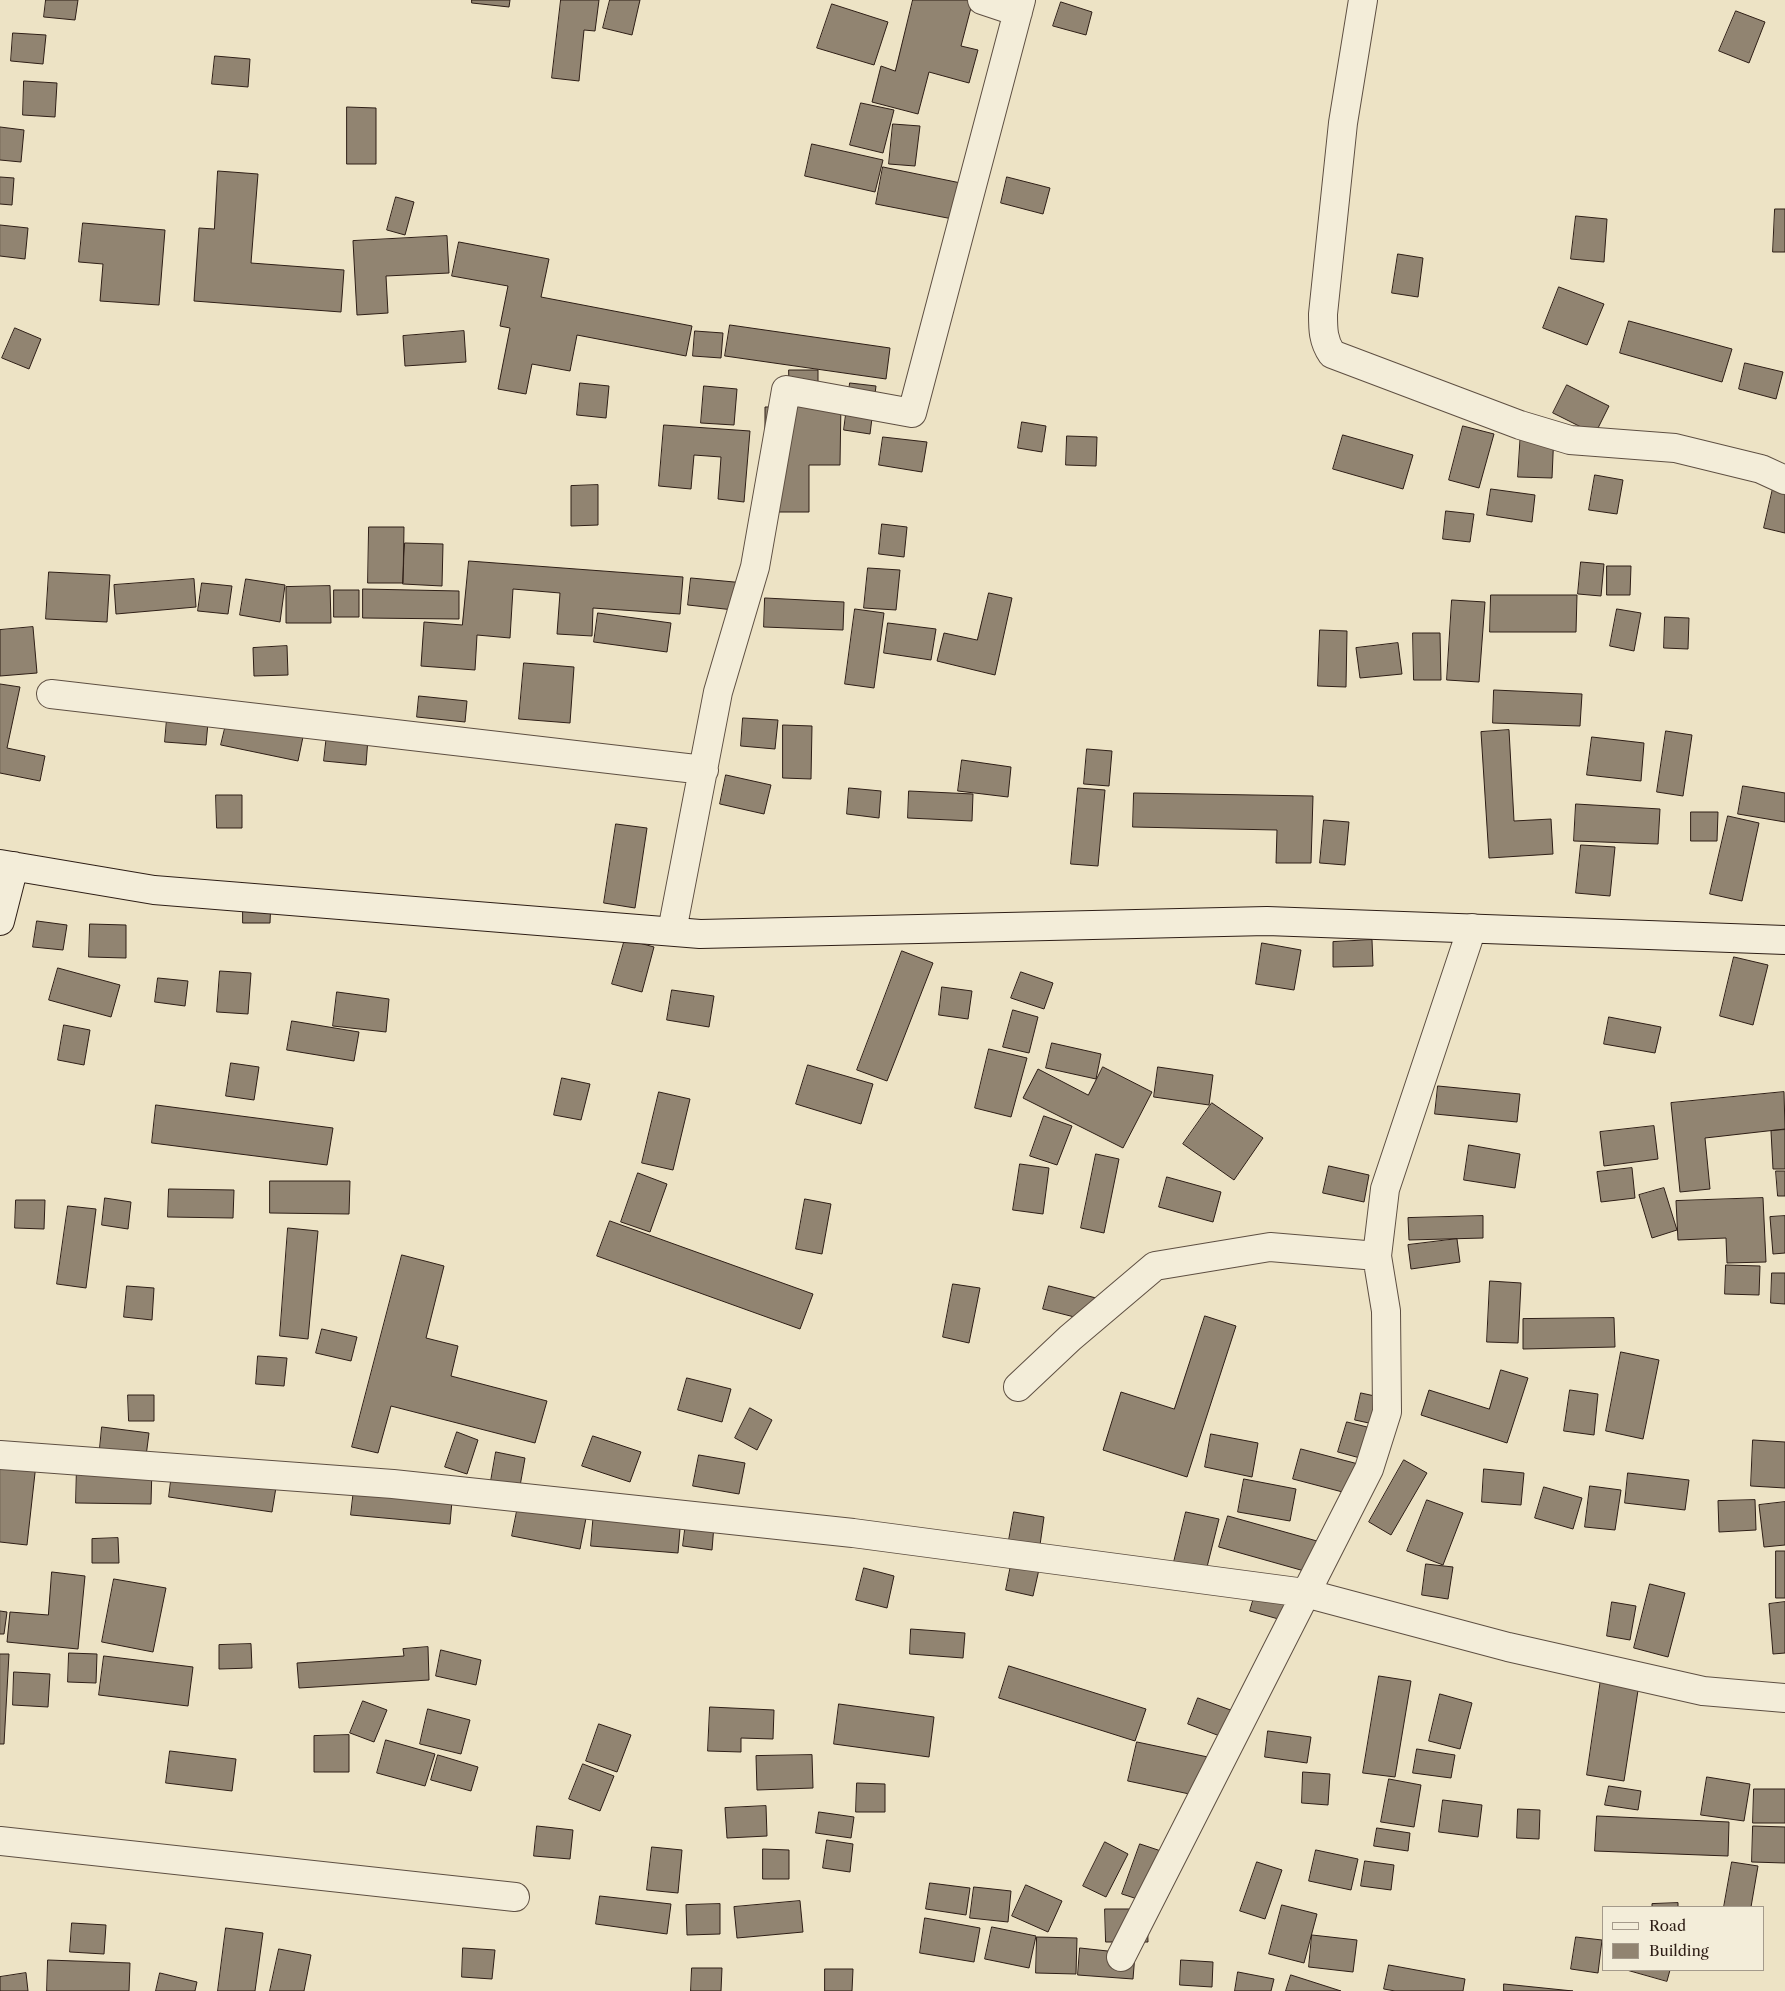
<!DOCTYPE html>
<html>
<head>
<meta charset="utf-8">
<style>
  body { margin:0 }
  #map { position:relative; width:1785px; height:1991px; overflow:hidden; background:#ede3c5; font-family:"Libre Caslon Text",serif }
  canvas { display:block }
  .legend { position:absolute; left:1602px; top:1906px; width:162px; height:65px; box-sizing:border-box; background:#f3edd9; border:1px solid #a49a8b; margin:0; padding:6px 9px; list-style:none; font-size:15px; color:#2e1e16 }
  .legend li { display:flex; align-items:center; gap:10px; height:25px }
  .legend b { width:25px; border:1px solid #a49a8b }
</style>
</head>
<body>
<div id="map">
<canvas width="1785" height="1991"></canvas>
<ul class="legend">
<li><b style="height:6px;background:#f3edd9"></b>Road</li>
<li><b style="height:14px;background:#918471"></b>Building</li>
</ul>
</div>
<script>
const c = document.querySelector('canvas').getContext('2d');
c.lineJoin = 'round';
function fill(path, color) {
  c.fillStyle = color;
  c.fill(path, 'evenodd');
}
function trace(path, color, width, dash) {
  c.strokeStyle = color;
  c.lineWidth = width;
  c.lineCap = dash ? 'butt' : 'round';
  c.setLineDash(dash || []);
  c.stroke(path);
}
const building = new Path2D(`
  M46,0h32l-3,20 -31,-3z
  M472,0h38l-1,7 -37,-4z
  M561,0h38l-4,31 -11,-1 -5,51 -27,-3z
  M610,0h30l-8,35 -29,-7z
  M913,0h60l-12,46 17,4 -9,33 -40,-11 -11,42 -46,-12 9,-36 14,5z
  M1061,2l31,10 -6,23 -33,-9z
  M832,4l56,18 -14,43 -57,-17z
  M1736,11l29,11 -16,41 -30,-12z
  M13,33l33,2 -3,29 -32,-3z
  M215,56l35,3 -2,28 -36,-3z
  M24,81l33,2 -2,34 -32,-2z
  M861,103l33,7 -11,43 -33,-8z
  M347,107l29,1v56h-29z
  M893,124l27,2 -5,40 -26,-2z
  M0,127l24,3 -3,32 -21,-2z
  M812,144l71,16 -8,32 -70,-16z
  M883,167l97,20 -7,36 -97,-19z
  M218,171l40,3 -7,89 93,7 -3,42 -147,-11 5,-73 15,1z
  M0,177l14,1 -2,27 -12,-1z
  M1007,177l43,11 -7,26 -42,-11z
  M396,197l18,5 -9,33 -18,-5z
  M1775,209h10v43h-12z
  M1576,216l31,3 -3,43 -33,-3z
  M83,223l82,7 -6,75 -59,-4 3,-37 -24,-2z
  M0,225l28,3 -3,31 -25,-3z
  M447,236l2,37 -63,3 2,37 -31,2 -4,-74z
  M459,242l90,17 -8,38 151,29 -6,30 -109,-21 -7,36 -38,-7 -6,30 -28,-5 12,-61 -10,-2 8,-40 -56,-10z
  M1398,254l25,4 -5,39 -26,-4z
  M1559,287l45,17 -17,41 -44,-17z
  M1629,321l103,28 -10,33 -102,-29z
  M730,325l160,23 -4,31 -161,-23z
  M15,328l26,11 -12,30 -27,-11z
  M464,331l2,31 -61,4 -2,-30z
  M695,331l28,2 -2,25 -28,-2z
  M1745,363l38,9 -7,27 -37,-10z
  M789,370h29v31h23l-1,64h-31v47h-44v-105h24z
  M580,383l29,3 -3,32 -29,-3z
  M850,383l26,3 -6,48 -26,-4z
  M1567,385l42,21 -14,28 -42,-21z
  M704,386l33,3 -3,36 -33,-2z
  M1022,422l24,4 -4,26 -24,-4z
  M664,425l86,6 -6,71 -26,-3 3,-42 -27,-2 -3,34 -32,-3z
  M1463,426l31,8 -15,54 -30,-8z
  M1521,430l33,2 -2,46 -34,-1z
  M1343,435l70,20 -10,34 -70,-20z
  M1067,436l30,1 -1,29 -30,-1z
  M883,437l44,5 -5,30 -43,-7z
  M1595,475l28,5 -6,34 -28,-4z
  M1776,475l9,2v56l-21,-5z
  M598,485v40l-27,1v-40z
  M1491,489l44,6 -3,27 -45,-7z
  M1446,511l28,3 -4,28 -27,-3z
  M882,524l25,3 -3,30 -25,-3z
  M369,527h35l-1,56h-35z
  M405,543l38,1 -1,42 -39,-2z
  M469,561l214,16 -3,37 -87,-6 -1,28 -35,-2 3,-41 -47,-4 -3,49 -33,-3 -2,35 -54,-4 3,-44 38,3z
  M1581,562l23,2 -3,32 -23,-2z
  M1607,566h24l-1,29h-23z
  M868,568l32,2 -4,40 -32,-2z
  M49,572l61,3 -3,47 -61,-3z
  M691,578l54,5 -2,28 -55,-6z
  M194,579l2,28 -80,7 -2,-29z
  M246,579l39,6 -5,37 -40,-7z
  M202,583l30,3 -4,28 -30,-3z
  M330,586l1,37h-45v-36z
  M363,589l96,2v28l-96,-1z
  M334,590h25v27h-25z
  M989,593l23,5 -17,77 -58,-14 7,-28 33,7z
  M1491,595h86l-1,37h-86z
  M765,598l79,4 -1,28 -79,-3z
  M1452,600l33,2 -6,80 -32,-2z
  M855,609l29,4 -10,75 -29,-4z
  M1617,609l24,4 -7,38 -24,-5z
  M598,613l73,10 -4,29 -73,-10z
  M1665,617l24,1 -1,31 -24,-1z
  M888,623l48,6 -5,31 -47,-7z
  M33,627l4,46 -37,3v-46z
  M1320,630l27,1 -1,56 -28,-1z
  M1413,633h27l1,47h-27z
  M1398,643l4,31 -42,4 -4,-30z
  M287,646l1,29 -34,1 -1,-28z
  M524,663l50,4 -4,56 -51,-4z
  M0,684l20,3 -13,61 38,8 -5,25 -40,-8z
  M1494,690l88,4 -2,32 -87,-3z
  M419,696l48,5 -2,21 -48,-5z
  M168,707l41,4 -3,34 -41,-3z
  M228,716l76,16 -6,29 -77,-16z
  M743,718l35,2 -3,29 -34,-3z
  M783,725l29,1 -1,53 -28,-1z
  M1509,730l5,91 37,-2 2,35 -64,4 -8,-126z
  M1666,731l26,4 -9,61 -26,-4z
  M327,734l41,4 -2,27 -42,-4z
  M1592,737l52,6 -3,38 -54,-6z
  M1087,749l25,2 -3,35 -25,-2z
  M962,760l49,7 -3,30 -50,-6z
  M726,775l45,10 -7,29 -44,-10z
  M1743,786l42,7v29l-47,-8z
  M849,788l32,3 -2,27 -32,-4z
  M1078,788l27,2 -7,76 -27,-2z
  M909,791l64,3 -1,27 -64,-3z
  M1134,793l179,3 -2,67h-35l1,-33 -144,-3z
  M216,795h26v33h-25z
  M1576,804l84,5 -2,35 -84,-3z
  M1691,812h27l-1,29h-26z
  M1728,816l31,7 -17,78 -32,-7z
  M1324,820l25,2 -4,43 -25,-2z
  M616,824l31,4 -12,80 -31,-5z
  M1581,845l34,2 -5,49 -34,-3z
  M243,899h28l-1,24h-27z
  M37,921l30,4 -4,25 -30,-3z
  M90,924l36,1v33l-37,-1z
  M625,939l29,8 -12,45 -30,-8z
  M1372,940l1,26 -40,1v-25z
  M1262,943l39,7 -7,40 -38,-6z
  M902,951l31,12 -46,118 -30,-11z
  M1734,957l34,8 -15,60 -33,-9z
  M58,968l62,17 -9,32 -62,-17z
  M220,971l31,2 -3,41 -31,-2z
  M1021,972l32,11 -9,26 -33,-11z
  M158,978l30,3 -3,25 -30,-4z
  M942,987l30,4 -4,28 -29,-4z
  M672,990l42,6 -5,31 -42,-7z
  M337,992l52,7 -3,33 -53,-6z
  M1013,1010l25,7 -9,36 -26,-6z
  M1609,1017l52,10 -6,26 -51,-9z
  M292,1021l67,11 -5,29 -67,-11z
  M64,1025l26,5 -6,35 -26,-5z
  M1052,1043l49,11 -5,25 -50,-11z
  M989,1049l38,9 -16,59 -36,-9z
  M231,1063l28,4 -5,33 -28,-4z
  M808,1065l65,19 -12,40 -65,-20z
  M1103,1067l49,25 -29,56 -100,-50 15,-29 50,26z
  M1158,1067l55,8 -4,30 -55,-8z
  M562,1078l28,6 -9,36 -27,-5z
  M1438,1086l82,8 -3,28 -82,-8z
  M659,1092l31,7 -17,71 -31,-7z
  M1784,1092l1,37 -80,9 5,51 -30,3 -9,-89z
  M1212,1103l51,35 -29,42 -51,-36z
  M156,1105l177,23 -6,37 -175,-22z
  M1044,1116l28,10 -15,39 -27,-9z
  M1654,1126l4,33 -54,7 -4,-34z
  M1785,1130v39h-12l-2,-38z
  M1469,1145l51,9 -5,34 -51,-8z
  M1096,1154l23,5 -15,74 -23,-5z
  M1020,1164l29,4 -6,46 -30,-4z
  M1329,1166l40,9 -5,27 -41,-9z
  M1632,1168l3,30 -34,4 -4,-30z
  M1776,1171h9v25h-7z
  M638,1173l29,11 -17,48 -29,-10z
  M1167,1177l54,15 -8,30 -54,-15z
  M270,1181h80l-1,33 -79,-1z
  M1664,1188l13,42 -25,8 -13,-43z
  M169,1189l65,1 -1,28 -65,-1z
  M105,1198l26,4 -3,27 -26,-4z
  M1763,1198l3,64 -39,1 -1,-25 -48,2 -2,-39z
  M805,1199l26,5 -9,50 -26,-5z
  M16,1200h29l-1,29 -29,-1z
  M68,1206l28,3 -10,79 -29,-4z
  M1483,1216v22l-74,2 -1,-22z
  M1785,1216v37l-12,1 -3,-37z
  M610,1221l203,73 -13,35 -203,-73z
  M288,1228l30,3 -10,108 -28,-3z
  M1457,1239l3,23 -49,7 -3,-24z
  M402,1255l42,11 -18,72 32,8 -7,30 96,25 -12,42 -144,-37 -13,47 -26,-6z
  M1726,1265l34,1 -1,29 -34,-1z
  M1772,1273h13v31l-14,-1z
  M1490,1281l31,2 -3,60 -31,-1z
  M953,1284l27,4 -11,55 -26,-6z
  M127,1286l27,2 -2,32 -28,-3z
  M1049,1286l51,13 -6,23 -51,-13z
  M1205,1316l31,10 -49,151 -84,-27 18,-58 53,17z
  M1614,1318l1,29 -92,2v-30z
  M322,1329l35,8 -6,24 -35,-8z
  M1621,1352l38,8 -16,79 -37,-8z
  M258,1356l29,2 -3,28 -28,-2z
  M1501,1370l27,8 -21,65 -86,-28 8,-25 60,19z
  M687,1378l44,11 -9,33 -44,-12z
  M1570,1390l28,4 -4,41 -30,-4z
  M1361,1393l32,7 -6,27 -32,-7z
  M128,1395h26v26h-25z
  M750,1408l22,12 -15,30 -22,-12z
  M1347,1422l32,8 -8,31 -33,-9z
  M102,1427l47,6 -4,31 -46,-6z
  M457,1432l21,8 -11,34 -22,-7z
  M1211,1434l47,9 -6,34 -47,-10z
  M593,1436l48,16 -11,30 -48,-16z
  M1753,1440l32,2v46l-34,-2z
  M1301,1449l61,16 -8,30 -61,-16z
  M0,1451l37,4 -10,90 -27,-3z
  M496,1452l29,6 -5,28 -29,-5z
  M699,1455l46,8 -6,31 -46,-8z
  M1404,1460l23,13 -36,62 -22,-13z
  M77,1464l75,2 -1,38 -75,-1z
  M173,1465l104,16 -5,31 -103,-15z
  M1484,1469l40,4 -3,32 -39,-3z
  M1628,1473l61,7 -4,30 -60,-7z
  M1244,1479l52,10 -6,32 -52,-9z
  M355,1480l98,9 -3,35 -99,-9z
  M1590,1486l31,4 -6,40 -30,-3z
  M1544,1487l38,11 -9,31 -38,-11z
  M1427,1500l36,13 -20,52 -36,-14z
  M1755,1500l1,30 -37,2 -1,-31z
  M519,1501l68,12 -7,36 -68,-13z
  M1785,1502v43l-21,2 -5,-42z
  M594,1511l87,6 -3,36 -87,-7z
  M1014,1512l30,5 -4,28 -31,-5z
  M1186,1512l33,7 -18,72 -32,-8z
  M1228,1516l96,27 -9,31 -96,-27z
  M686,1522l28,3 -2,25 -29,-4z
  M118,1538l1,25h-27v-24z
  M1776,1551h9v47h-9z
  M1012,1560l28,5 -7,31 -27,-6z
  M1426,1564l27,3 -5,32 -26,-4z
  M864,1568l30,8 -7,32 -31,-8z
  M52,1572l33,4 -7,73 -71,-7 3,-30 38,3z
  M1261,1574l39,11 -11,37 -39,-11z
  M114,1579l52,9 -13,64 -51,-10z
  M1650,1584l35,9 -17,64 -34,-9z
  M1612,1602l24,4 -6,34 -23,-4z
  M1785,1602v51l-12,1 -4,-50z
  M0,1611l7,1 -3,22h-4z
  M911,1629l54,4 -2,25 -53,-4z
  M251,1644l1,24 -33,1v-24z
  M428,1647l1,33 -130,8 -2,-25 107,-7 -1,-7z
  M441,1650l40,10 -5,25 -40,-9z
  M69,1653l28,1 -1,29 -28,-1z
  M0,1654h9l-5,90h-4z
  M104,1656l89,11 -5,39 -89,-11z
  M1009,1666l137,43 -11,32 -136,-43z
  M14,1672l36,2 -2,33 -35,-2z
  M1379,1676l32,5 -16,96 -32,-4z
  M1601,1679l38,5 -15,97 -37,-6z
  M1440,1694l32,9 -12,46 -31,-8z
  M1198,1698l46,17 -11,26 -45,-17z
  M363,1701l24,9 -13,32 -24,-9z
  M839,1704l95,13 -5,40 -95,-13z
  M710,1707l64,3 -1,29 -32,-1v14l-33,-1z
  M428,1709l42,11 -9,34 -41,-10z
  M599,1724l32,11 -14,37 -31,-11z
  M1268,1731l43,6 -4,26 -42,-6z
  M349,1735v37h-35v-36z
  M386,1740l49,14 -10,32 -48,-13z
  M1137,1742l85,18 -9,39 -85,-18z
  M1417,1749l38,6 -4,23 -38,-5z
  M170,1751l66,8 -4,32 -66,-8z
  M438,1755l40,12 -7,24 -40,-11z
  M812,1755l1,33 -56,2 -1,-34z
  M583,1764l31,12 -14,35 -31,-12z
  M1303,1772l27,2 -2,31 -26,-2z
  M1707,1777l43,7 -6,37 -43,-6z
  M1389,1779l32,6 -7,42 -33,-5z
  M857,1783l28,1v28h-29z
  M1609,1786l32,5 -3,19 -33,-5z
  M1754,1789h31v34h-32z
  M1443,1800l39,5 -4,32 -39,-5z
  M766,1806l1,30 -40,2 -2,-30z
  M1518,1809l22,1 -1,29 -22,-1z
  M819,1812l35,5 -3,21 -35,-5z
  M1597,1816l132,6 -1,34 -133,-5z
  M537,1826l36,4 -3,29 -36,-3z
  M1753,1826l32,1v36l-33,-1z
  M1377,1828l33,5 -2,18 -34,-5z
  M827,1840l26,4 -3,28 -27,-4z
  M1105,1842l23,12 -22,43 -23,-11z
  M1140,1844l36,12 -17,50 -37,-12z
  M652,1847l30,3 -4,43 -31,-3z
  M763,1849l26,1v29h-26z
  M1316,1850l42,9 -7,31 -42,-9z
  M1365,1861l29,4 -3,25 -30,-4z
  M1257,1862l25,8 -17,49 -25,-8z
  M1732,1862l26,4 -7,41h-27z
  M930,1883l40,5 -4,27 -40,-6z
  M1026,1885l36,16 -14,31 -36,-16z
  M974,1887l37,4 -3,31 -38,-4z
  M600,1896l71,8 -4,30 -71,-10z
  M800,1901l3,31 -66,6 -3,-31z
  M1678,1903v4h-26v-3z
  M720,1904v30l-33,1 -1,-30z
  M1282,1905l35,9 -13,49 -35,-9z
  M1105,1909h42l1,33h-42z
  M925,1918l55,10 -6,34 -54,-9z
  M72,1923l34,2 -2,29 -34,-2z
  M992,1927l44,9 -7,32 -44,-9z
  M226,1928l37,5 -8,58h-37z
  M1312,1935l45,5 -4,32 -44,-5z
  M1037,1937l40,1 -1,36 -40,-1z
  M1576,1937l26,3 -4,33 -27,-4z
  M463,1948l32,2 -3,29 -30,-2z
  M1080,1948l55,6 -2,25 -55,-4z
  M279,1949l32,6 -7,36h-34z
  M48,1960l82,3 -1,28h-82z
  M1181,1960l32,2 -1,25 -32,-2z
  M1389,1965l76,14 -2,12h-68l-11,-2z
  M692,1968h30l-1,23h-30z
  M825,1969h28l-1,22h-27z
  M1627,1970h43l-3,11z
  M1238,1972l36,7 -3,12h-36z
  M26,1973l2,18h-28v-14z
  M160,1973l37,9 -2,9h-39z
  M1291,1975l50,16h-55z
  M1504,1984l69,7h-69z`);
fill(building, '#918471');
trace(building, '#2e1e16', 1);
const street = new Path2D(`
  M982,0l36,12
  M1363,0l-20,123 -20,191c0,15 0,27 9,40l188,71 50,15 105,8 86,21 24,11
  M51,694l653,76
  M672,931l46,-239 37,-125 31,-177 126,23 109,-413
  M1018,1387l52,-49 85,-72 115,-19 107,9
  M0,1455l393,29 460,49 452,60 203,54 195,44 82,7
  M0,1841l515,56
  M1121,1957l248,-488 18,-57 -1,-101 -9,-55 8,-67 87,-261`);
const secondary = new Path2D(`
  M0,864l154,26 546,44 567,-13 518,19
  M0,921l14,-55`);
trace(street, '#5e4f42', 30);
trace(secondary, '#2e1e16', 30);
trace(street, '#f3edd9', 28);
trace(secondary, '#f3edd9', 28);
</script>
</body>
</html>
